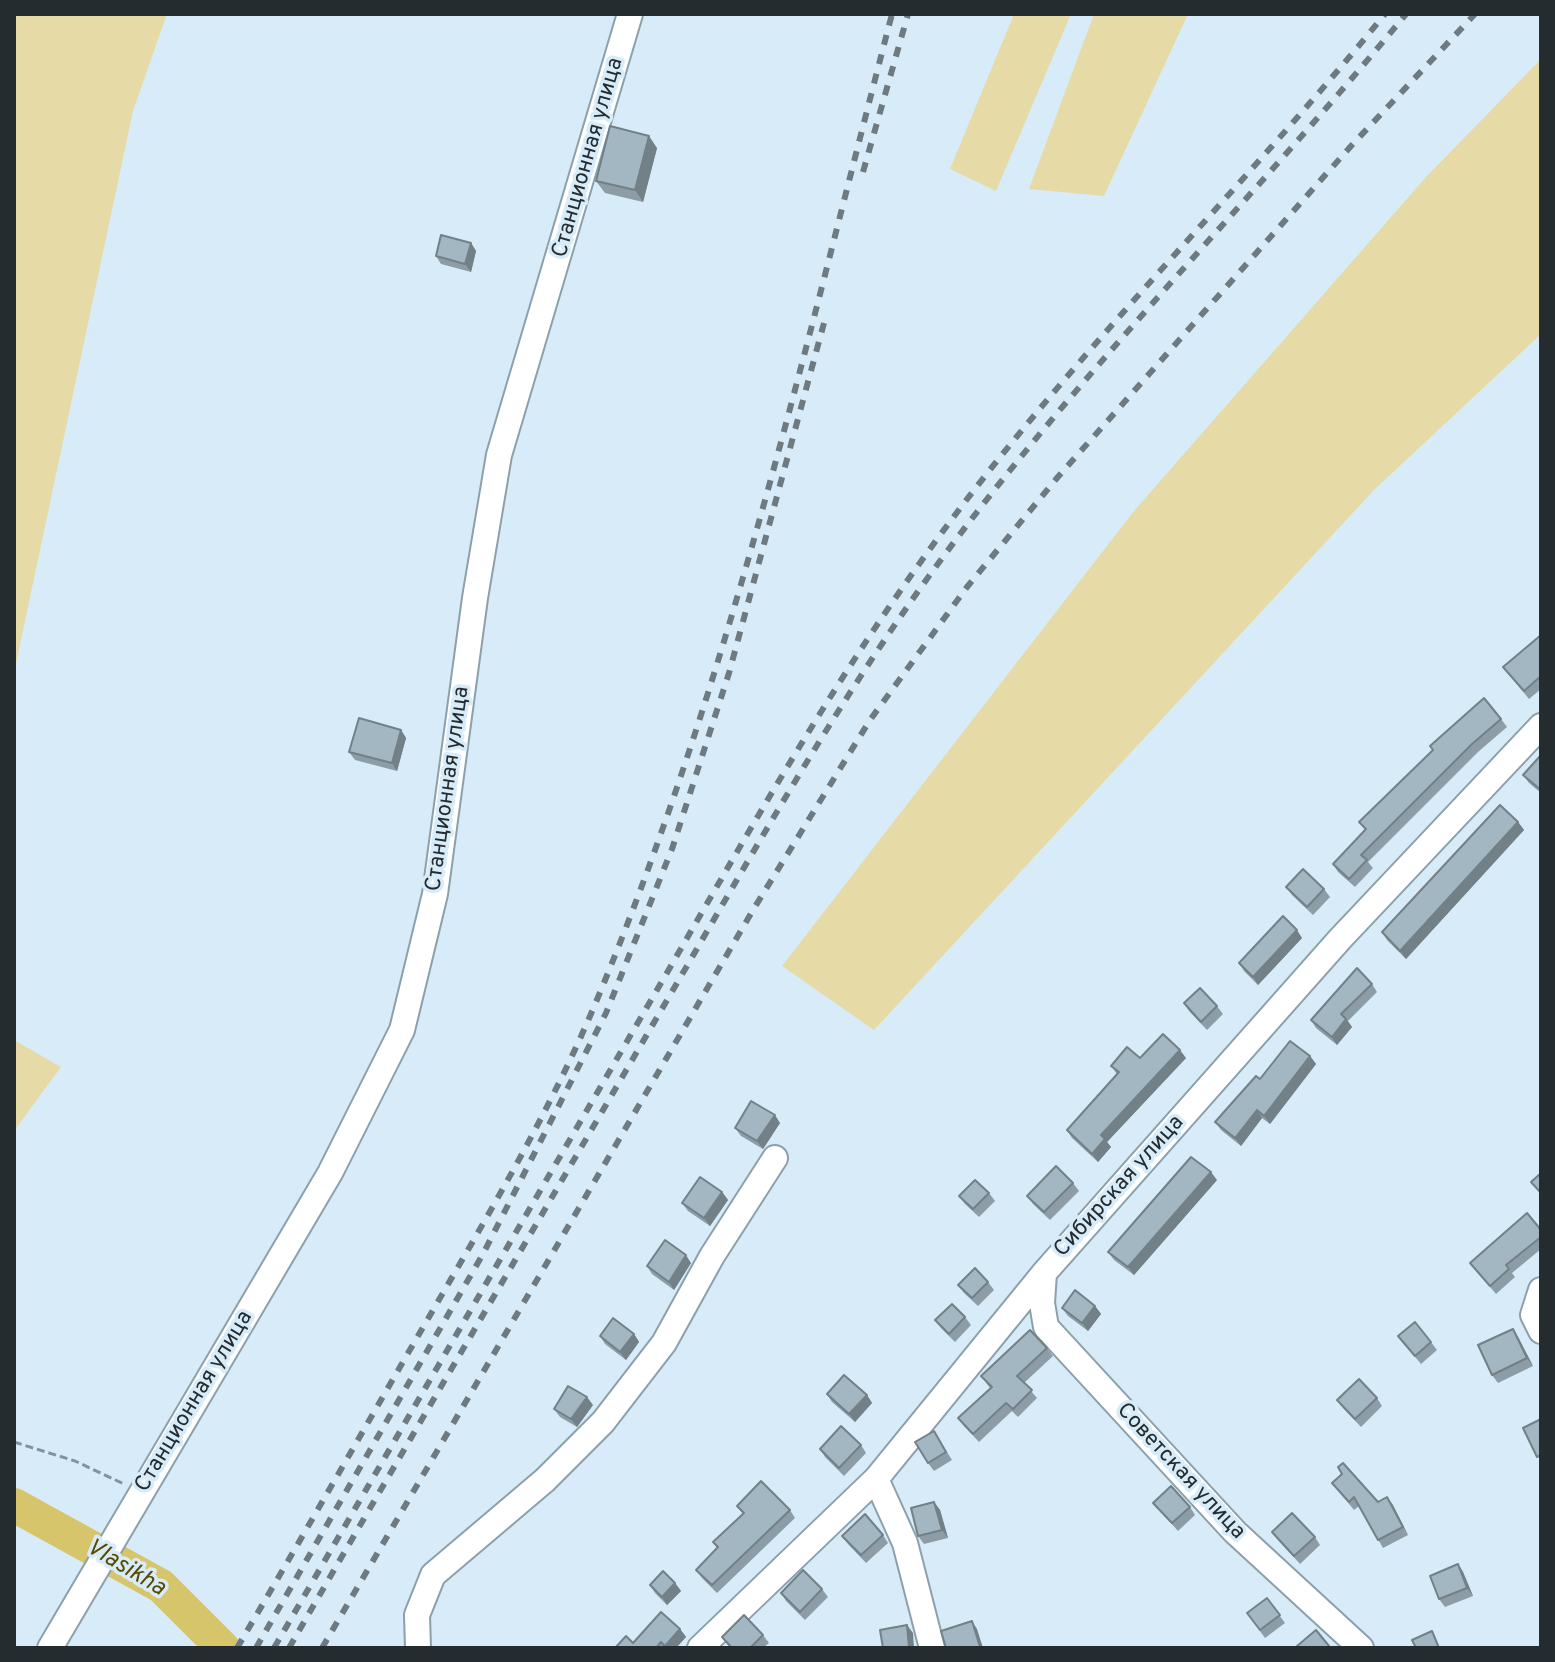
<!DOCTYPE html>
<html>
<head>
<meta charset="utf-8">
<style>
  body { margin:0 }
  #map { position:relative; width:1555px; height:1662px; overflow:hidden; background:#d7ecf8; font-family:Overpass,sans-serif }
  canvas { display:block }
  .frame { position:absolute; inset:0; border:16px solid #242c30; pointer-events:none }
</style>
</head>
<body>
<div id="map">
<canvas width="1555" height="1662"></canvas>
<div class="frame"></div>
</div>
<script>
const c = document.querySelector('canvas').getContext('2d');
c.lineJoin = 'round';
function fill(path, color) {
  c.fillStyle = color;
  c.fill(path, 'evenodd');
}
function trace(path, color, width, dash) {
  c.strokeStyle = color;
  c.lineWidth = width;
  c.lineCap = dash ? 'butt' : 'round';
  c.setLineDash(dash || []);
  c.stroke(path);
}
function drawText(font, color, halo, rows, align = 'center') {
  c.font = font + ' Overpass,sans-serif';
  c.lineWidth = 7;
  c.setLineDash([]);
  c.textBaseline = 'middle';
  c.strokeStyle = halo;
  c.fillStyle = color;
  for (const [text, x, y, turn = 0] of rows) {
    c.save();
    c.translate(x, y);
    c.rotate((+turn || 0) * Math.PI / 180);
    c.textAlign = isNaN(turn) ? turn : align;
    if (halo) c.strokeText(text, 0, 0);
    c.fillText(text, 0, 0);
    c.restore();
  }
}
fill(new Path2D(`
  M14,14h153l-34,97 -119,562z
  M1014,14h57l-75,177 -46,-22z
  M1094,14h94l-84,182 -75,-7z
  M1541,59v275l-167,156 -500,540 -92,-64 352,-455 292,-334z
  M14,1040l47,27 -47,64z`), '#e6dba7');
trace(new Path2D(`
  M14,1505l147,81 62,62`), '#d7c56c', 34);
const minor = new Path2D(`
  M1044,1273l-2,30 4,24 189,205 126,116
  M1541,1290l-8,25 8,16
  M876,1479l29,64 27,105
  M50,1648l280,-475 72,-143 33,-136 40,-296 24,-143 131,-441
  M418,1648l-1,-33 16,-40 112,-95 58,-58 61,-79 48,-87 63,-98
  M700,1648l176,-169 168,-206 296,-334 201,-213`);
trace(minor, '#8ca0ab', 28);
trace(new Path2D(`
  M14,1442l61,19 49,23`), '#84939b', 3, [8, 4]);
trace(minor, '#fff', 24);
trace(new Path2D(`
  M863,172l45,-158
  M237,1648c65,-110 128,-221 192,-331 59,-102 121,-205 167,-315 133,-318 209,-655 296,-988
  M256,1648l227,-394 123,-241 66,-164 57,-176 95,-350
  M274,1648c122,-210 244,-419 366,-629 92,-157 180,-318 287,-466 138,-192 309,-356 458,-539
  M289,1648c121,-210 245,-419 367,-629 91,-155 178,-314 284,-458 142,-193 314,-362 466,-547
  M322,1648l431,-738 117,-190 97,-133 90,-109 294,-332 124,-132`), '#6d7a81', 6, [10, 10]);
fill(new Path2D(`
  M657,148l-14,54 -38,-9 -9,-12z
  M471,243l5,8 -5,21 -30,-8 -5,-8z
  M1541,635v54l-12,10 -26,-32z
  M1501,719l6,8 -29,25 -110,110 5,6 -18,19 -17,-15 -5,-8 32,-34 -6,-8z
  M401,730l5,8 -9,33 -42,-11 -6,-8z
  M1541,755v38l-12,-10 -6,-8z
  M1518,822l6,8 -118,129 -19,-19 -5,-8z
  M1286,887l38,2 6,8 -17,18 -21,-20z
  M1302,938l-44,47 -14,-14 -5,-8z
  M1372,984l5,8 -29,29 4,6 -15,18 -21,-17 -5,-8z
  M1184,1003l33,3 6,8 -16,16 -18,-19z
  M1310,1056l6,8 -46,60 -8,-6 -21,28 -20,-16 -6,-8 45,-43z
  M1140,1058h46l-79,84 4,5 -13,15 -26,-24 -5,-8 50,-56 -6,-8z
  M780,1123l-17,26 -22,-13 -6,-8z
  M1217,1180l-83,95 -20,-15 -6,-8z
  M1073,1183l6,8 -29,29 -17,-16 -6,-8z
  M722,1192l6,8 -18,26 -22,-15 -6,-8z
  M989,1193l6,8 -16,16 -14,-13 -6,-8z
  M1541,1230v19l-29,24 3,4 -19,17 -26,-31z
  M691,1263l-17,27 -22,-16 -5,-8z
  M988,1282l6,8 -16,16 -14,-13 -6,-8z
  M1095,1306l6,8 -13,17 -20,-15 -6,-8z
  M965,1317l6,8 -16,17 -14,-14 -6,-8z
  M1513,1329l5,8 15,29 -35,17 -6,-8z
  M634,1334l5,8 -13,18 -21,-16 -5,-8z
  M1398,1336l33,6 6,8 -16,14z
  M1047,1348l6,8 -29,27 13,15 -19,19 -6,-6 -33,31 -15,-16 -6,-8 32,-30 -9,-12z
  M827,1394l40,1 5,8 -17,19 -23,-20z
  M1377,1398l5,8 -21,21 -18,-19 -6,-8z
  M593,1405l-16,22 -17,-10 -6,-8z
  M939,1439l13,21 -18,11 -6,-8z
  M861,1445l5,8 -22,23 -19,-19 -5,-8z
  M1332,1483l46,19 9,-5 21,38 -25,13 -24,-42 -5,4z
  M934,1502l6,8 8,28 -24,6 -6,-8z
  M1153,1503l37,4 5,8 -17,16z
  M737,1506l53,4 5,8 -78,75 -15,-15 -6,-8 21,-22 -4,-6 30,-28z
  M1272,1532l43,5 5,8 -20,19 -22,-24z
  M883,1535l5,8 -22,20 -18,-19 -6,-8z
  M1458,1564l5,8 10,24 -28,11 -6,-8z
  M675,1583l6,8 -14,14 -12,-12 -5,-8z
  M822,1589l6,8 -23,23 -19,-19 -5,-8z
  M1267,1598l18,25 -20,15 -18,-25z
  M680,1629l6,8 -10,11h-61z
  M763,1635l6,8 -6,5h-33l-8,-11z`), '#8c9da7');
fill(new Path2D(`
  M649,136l8,12 -14,54 -8,-12z
  M471,243l5,8 -5,21 -6,-8z
  M401,730l5,8 -9,33 -5,-8z
  M1518,822l6,8 -118,129 -6,-8z
  M1297,930l5,8 -44,47 -5,-8z
  M1346,1019l6,8 -15,18 -5,-8z
  M1180,1050l6,8 -79,84 4,5 -13,15 -6,-8 9,-19z
  M1310,1056l6,8 -46,60 -6,-8z
  M1257,1110l5,8 -21,28 -6,-8z
  M775,1115l5,8 -17,26 -6,-8z
  M1211,1172l6,8 -83,95 -6,-8z
  M722,1192l6,8 -18,26 -6,-8z
  M686,1255l5,8 -17,27 -5,-8z
  M1095,1306l6,8 -13,17 -6,-8z
  M1513,1329l5,8 15,29 -6,-8z
  M634,1334l5,8 -13,18 -6,-8z
  M867,1395l5,8 -17,19 -6,-8z
  M587,1397l6,8 -16,22 -6,-8z
  M1387,1497l6,8 15,30 -5,-8z
  M934,1502l6,8 8,28 -6,-8z
  M1458,1564l5,8 10,24 -6,-8z
  M675,1583l6,8 -14,14 -5,-8z
  M972,1621l5,8 6,19 -3,-1z
  M907,1625l6,8 1,15h-5z
  M680,1629l6,8 -10,11h-9l-2,-2z`), '#728088');
const building = new Path2D(`
  M610,126l39,10 -14,54 -39,-9z
  M441,235l30,8 -6,21 -29,-8z
  M1541,635v41l-17,15 -21,-24z
  M1484,698l17,21 -29,25 -111,111 6,5 -18,19 -16,-15 33,-35 -7,-7 74,-72 -3,-4z
  M359,718l42,12 -9,33 -43,-11z
  M1541,755v35l-18,-15z
  M1500,805l18,17 -118,129 -18,-19z
  M1303,869l21,20 -17,18 -21,-20z
  M1283,916l14,14 -44,47 -14,-14z
  M1357,968l15,16 -31,30 5,5 -14,18 -21,-17z
  M1200,988l17,18 -16,16 -17,-19z
  M1163,1034l17,16 -79,85 4,4 -13,15 -25,-24 52,-58 -8,-6 16,-19 13,11z
  M1290,1041l20,15 -46,60 -7,-6 -22,28 -20,-16 41,-46 4,3z
  M751,1101l24,14 -18,26 -22,-13z
  M1191,1157l20,15 -83,95 -20,-15z
  M1056,1166l17,17 -29,29 -17,-16z
  M1541,1173v20l-10,-11z
  M700,1177l22,15 -18,26 -22,-15z
  M975,1180l14,13 -16,16 -14,-13z
  M1527,1213l14,17v7l-35,28 3,4 -19,17 -20,-23z
  M665,1240l21,15 -17,27 -22,-16z
  M975,1268l13,14 -16,16 -14,-13z
  M1075,1290l20,16 -13,17 -20,-15z
  M952,1304l13,13 -16,17 -14,-14z
  M613,1318l21,16 -14,18 -20,-16z
  M1415,1322l16,20 -16,14 -17,-20z
  M1513,1329l14,29 -35,17 -14,-30z
  M1030,1330l17,18 -30,28 15,14 -19,19 -7,-6 -33,31 -15,-16 34,-31 -11,-11z
  M844,1375l23,20 -18,19 -22,-20z
  M1359,1379l18,19 -22,21 -18,-19z
  M568,1386l19,11 -16,22 -17,-10z
  M1541,1419v36l-4,2 -14,-29z
  M841,1426l20,19 -22,23 -19,-19z
  M934,1431l12,21 -18,11 -13,-21z
  M1343,1463l35,39 9,-5 16,30 -25,13 -24,-43 -5,5 -17,-19 10,-9 -4,-7z
  M761,1481l29,29 -78,75 -16,-15 22,-23 -5,-5 31,-29 -7,-7z
  M1171,1486l19,21 -18,16 -19,-20z
  M934,1502l8,28 -24,6 -7,-28z
  M1292,1513l23,24 -21,19 -22,-24z
  M865,1514l18,21 -22,20 -19,-19z
  M1458,1564l9,24 -28,11 -9,-23z
  M803,1570l19,19 -22,23 -19,-19z
  M663,1571l12,12 -13,14 -12,-12z
  M1267,1598l13,17 -20,15 -13,-17z
  M661,1612l19,17 -15,17 -4,-4 -5,6h-41l11,-12 7,7z
  M744,1615l19,20 -13,13h-18l-10,-11z
  M972,1621l8,26 -34,1 -5,-17z
  M907,1625l2,23h-26l-3,-18z
  M1316,1630l13,16 -2,2h-28l-2,-2z
  M1432,1631l7,17h-23l-4,-8z`);
fill(building, '#a3b7c2');
trace(building, '#728088', 2);
drawText('22px', '#242c30', '#d7ecf8', [
  ["Станционная улица",589,158,-74],
  ["Станционная улица",449,789,-82],
  ["Сибирская улица",1120,1187,-48],
  ["Станционная улица",195,1402,-59],
  ["Советская улица",1180,1472,47]
]);
drawText('italic 24px', '#574a00', '#d7ecf8', [
  ["Vlasikha",125,1569,31]
]);
</script>
</body>
</html>
